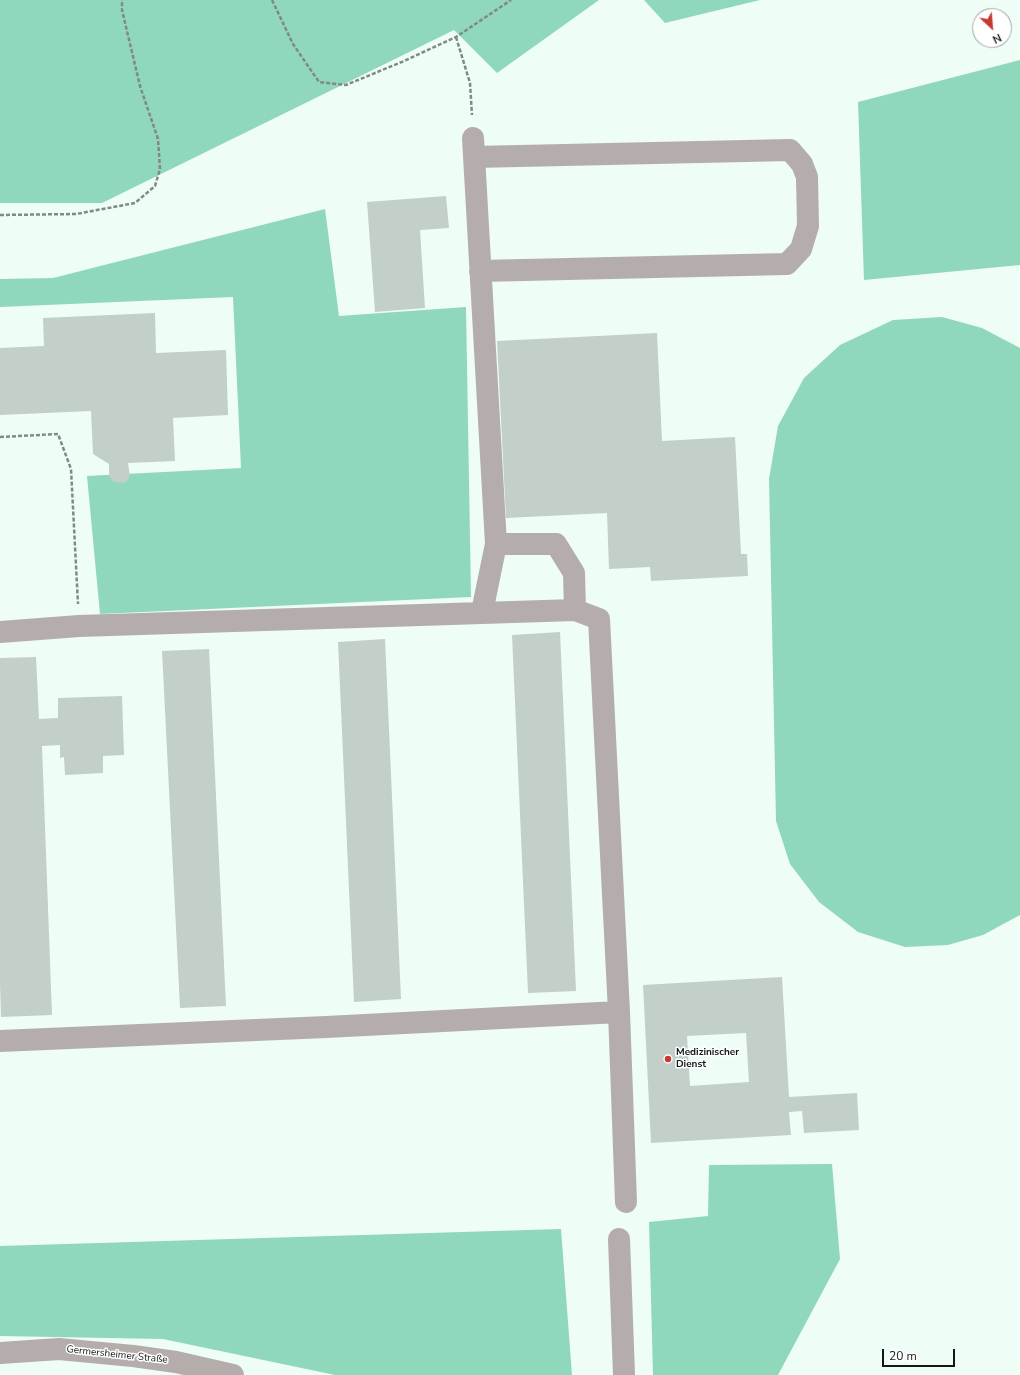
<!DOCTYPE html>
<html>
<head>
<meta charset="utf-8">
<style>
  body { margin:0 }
  #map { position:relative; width:1020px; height:1375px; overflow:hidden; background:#eefdf6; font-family:"Nunito Sans",sans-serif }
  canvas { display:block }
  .north { position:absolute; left:972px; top:8px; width:40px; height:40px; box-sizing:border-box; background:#fff; border:1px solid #a0a3a1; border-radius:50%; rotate:154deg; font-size:11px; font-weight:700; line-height:16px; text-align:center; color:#121815 }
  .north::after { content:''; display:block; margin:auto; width:14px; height:18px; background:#c63930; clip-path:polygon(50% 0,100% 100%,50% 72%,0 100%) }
  .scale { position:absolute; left:882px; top:1349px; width:73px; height:18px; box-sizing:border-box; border:2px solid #121815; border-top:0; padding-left:5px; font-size:12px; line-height:14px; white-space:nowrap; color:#121815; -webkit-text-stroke:3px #fff; paint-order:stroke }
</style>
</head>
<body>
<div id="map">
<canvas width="1020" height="1375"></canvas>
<div class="north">N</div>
<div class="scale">20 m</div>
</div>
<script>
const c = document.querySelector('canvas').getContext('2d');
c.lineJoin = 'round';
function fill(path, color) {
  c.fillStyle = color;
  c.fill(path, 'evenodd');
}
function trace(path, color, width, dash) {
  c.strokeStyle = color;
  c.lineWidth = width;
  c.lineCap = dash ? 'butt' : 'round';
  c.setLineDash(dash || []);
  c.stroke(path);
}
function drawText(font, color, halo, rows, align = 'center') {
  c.font = font + ' "Nunito Sans",sans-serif';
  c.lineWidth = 3;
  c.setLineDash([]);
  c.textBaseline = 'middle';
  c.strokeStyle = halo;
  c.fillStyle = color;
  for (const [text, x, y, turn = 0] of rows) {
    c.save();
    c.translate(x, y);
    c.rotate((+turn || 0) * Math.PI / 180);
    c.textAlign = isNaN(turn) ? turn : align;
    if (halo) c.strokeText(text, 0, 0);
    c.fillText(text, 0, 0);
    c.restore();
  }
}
fill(new Path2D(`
  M0,0h599l-102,73 -43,-43 -352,173h-102z
  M644,0h116l-95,23z
  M1020,60v205l-156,15 -6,-178z
  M325,209l14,107 127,-9 5,290 -371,17 -13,-138 154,-8 -8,-171 -233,10v-28l53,-1z
  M942,317l40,11 38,20v567l-37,20 -35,10 -43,2 -47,-15 -39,-30 -29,-38 -14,-43 -7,-342 9,-53 26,-48 36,-33 53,-25z
  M832,1164l8,95 -62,116h-125l-4,-153 59,-6 1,-51z
  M561,1229l11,146h-237l-172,-36 -163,-3v-90z`), '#90d8bb');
fill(new Path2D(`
  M446,196l3,32 -29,2 5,78 -50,4 -8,-110z
  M155,313l1,40 70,-3 2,65 -55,3 2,43 -47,2 2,13 -4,6 -6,1 -7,-2 -4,-5v-12l-16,-10 -2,-43 -91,4v-67l44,-2 -1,-28z
  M657,333l5,108 73,-4 6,117h6l1,22 -97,5 -1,-14 -41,2 -2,-56 -101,5 -9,-177z
  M560,632l16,359 -48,2 -16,-358z
  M385,639l16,360 -47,3 -16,-360z
  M209,649l17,357 -46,2 -18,-357z
  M36,657l3,62 19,-1v-20l64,-2 2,59 -21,1v17l-38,2 -1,-18 -4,1v-13l-18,1 10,269 -51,2 -1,-34v-325z
  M782,977l7,120 68,-4 2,37 -55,3 -2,-22 -13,1 2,23 -140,8 -8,-158zM746,1033l3,49 -59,4 -3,-50z`), '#c2d0c9');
trace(new Path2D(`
  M272,0l21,44 26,38 27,3 58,-24 52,-24 55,-37
  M456,37l14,46 2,32
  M0,215l76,-1 59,-11 20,-17 5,-17 -2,-30 -18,-53 -18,-76v-10
  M0,437l58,-3 13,35 7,135`), '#808a85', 2.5, [4, 2]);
trace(new Path2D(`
  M473,138l23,406 -14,68
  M474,157l316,-7 12,14 5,13 1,49 -7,23 -14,15 -307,7
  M496,544h60l18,29 1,37
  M0,632l79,-6 496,-16 24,9 20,393 7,190
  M0,1041l326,-14 293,-15
  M619,1239l5,136
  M0,1353l59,-4 74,7 43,6 57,13`), '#b4adac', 22);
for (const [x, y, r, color] of [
  [668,1059,4,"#c63930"]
]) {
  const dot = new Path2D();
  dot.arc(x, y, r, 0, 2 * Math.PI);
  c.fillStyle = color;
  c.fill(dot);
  trace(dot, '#fff', 1.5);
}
drawText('bold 10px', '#121815', '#fff', [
  ["Medizinischer",676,1053],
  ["Dienst",676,1065]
], 'left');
drawText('10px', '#121815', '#fff', [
  ["Germersheimer Straße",117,1355,6]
]);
</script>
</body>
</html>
